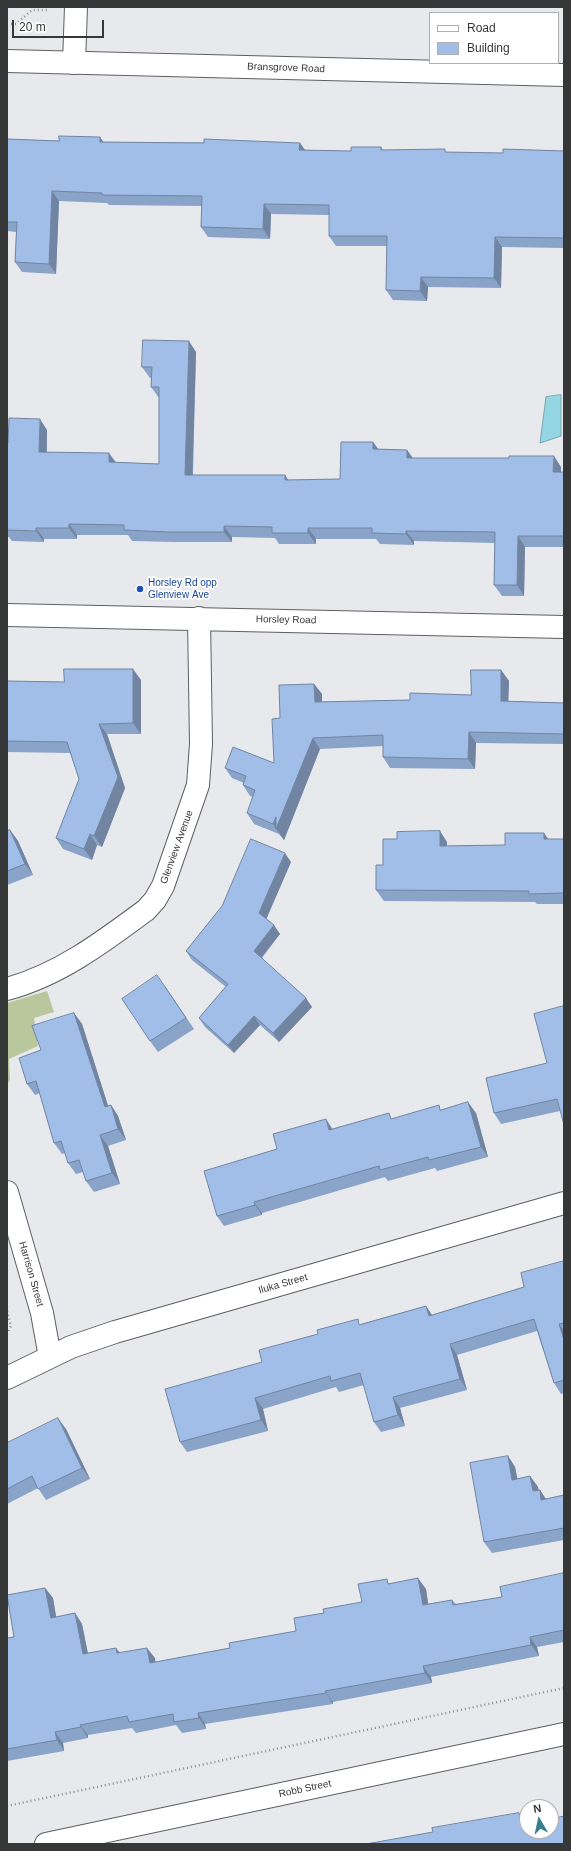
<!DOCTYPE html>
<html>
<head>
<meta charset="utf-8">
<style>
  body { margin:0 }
  #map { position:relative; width:571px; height:1851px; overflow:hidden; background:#e8e9ec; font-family:Helvetica,sans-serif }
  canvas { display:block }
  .frame { position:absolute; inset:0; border:8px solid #363737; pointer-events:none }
  .legend { position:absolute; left:429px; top:12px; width:130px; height:52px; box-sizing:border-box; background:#fff; border:1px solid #afafaf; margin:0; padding:5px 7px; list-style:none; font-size:12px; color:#363737 }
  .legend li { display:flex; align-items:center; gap:8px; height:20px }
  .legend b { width:20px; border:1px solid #afafaf }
  .north { position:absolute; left:519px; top:1799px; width:40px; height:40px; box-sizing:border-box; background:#fff; border:1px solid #afafaf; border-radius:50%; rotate:351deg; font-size:11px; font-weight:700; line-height:16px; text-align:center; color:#363737 }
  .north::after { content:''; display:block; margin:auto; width:14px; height:18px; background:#3a7f8d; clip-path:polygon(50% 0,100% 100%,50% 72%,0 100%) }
  .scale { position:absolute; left:12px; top:20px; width:92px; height:18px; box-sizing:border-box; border:2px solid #363737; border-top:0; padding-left:5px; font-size:12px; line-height:14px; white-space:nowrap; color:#363737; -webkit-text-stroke:3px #fff; paint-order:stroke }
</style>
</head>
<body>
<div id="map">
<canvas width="571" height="1851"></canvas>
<div class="frame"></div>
<ul class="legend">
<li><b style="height:5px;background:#fff"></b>Road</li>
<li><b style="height:11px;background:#a1bee8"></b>Building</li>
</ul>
<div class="north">N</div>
<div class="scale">20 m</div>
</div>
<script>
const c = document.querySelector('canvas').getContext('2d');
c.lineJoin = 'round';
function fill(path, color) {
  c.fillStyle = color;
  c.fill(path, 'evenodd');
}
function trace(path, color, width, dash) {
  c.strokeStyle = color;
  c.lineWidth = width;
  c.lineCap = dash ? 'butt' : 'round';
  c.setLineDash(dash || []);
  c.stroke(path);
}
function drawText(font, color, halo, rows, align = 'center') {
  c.font = font + ' Helvetica,sans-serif';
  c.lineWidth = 3.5;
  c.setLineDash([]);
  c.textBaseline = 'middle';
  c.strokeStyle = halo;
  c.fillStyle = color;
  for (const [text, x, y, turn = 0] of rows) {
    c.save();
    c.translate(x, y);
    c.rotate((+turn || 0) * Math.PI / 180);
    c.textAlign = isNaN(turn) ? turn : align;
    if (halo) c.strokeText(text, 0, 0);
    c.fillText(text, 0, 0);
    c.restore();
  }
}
fill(new Path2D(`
  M47,991l7,21 -20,6 4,28 -29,13 1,21 -3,5v-82z`), '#bac79d');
const water = new Path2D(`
  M561,395v41l-21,7 6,-46z`);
fill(water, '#95d6e4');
trace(water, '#78a6b0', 1);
const minor = new Path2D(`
  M74,63l2,-56
  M7,615l557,12
  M7,989c52,-14 96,-47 139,-79l9,-10 8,-14 35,-101 3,-41 -2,-126
  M7,1192l35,121 8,44
  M7,1378l64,-31 44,-15 449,-129
  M46,1844l518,-110`);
const secondary = new Path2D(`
  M7,61l557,14`);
trace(minor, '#5e5f61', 24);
trace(secondary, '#5e5f61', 24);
trace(new Path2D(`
  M7,24h9l16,-14h17
  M7,1311l4,15 -4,8
  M7,1806l557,-118`), '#8c8d8e', 2.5, [1, 3]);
trace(minor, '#fff', 22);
trace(secondary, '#fff', 22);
fill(new Path2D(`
  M7,139l97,3 196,1 5,7 46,1 30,-4 2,3 65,2 55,1 61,-2v97l-62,-1 -1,41 -73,-1 -1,14 -34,-1 -7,-10 1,-44h-51l-7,-10v-21l-58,-1 -1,25 -62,-2 -7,-10 1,-21 -93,-1 -2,-2 -48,-2 -3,73 -34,-2 -7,-10 1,-30 -9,-1z
  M196,352l-3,123h92l3,5 52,-1 33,-37 5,7 29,1 6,8 148,9v5h3v75h-39l-1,49h-22l-8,-11 1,-42 -81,-2v4l-34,-1 -4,-5h-60v5h-37l-4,-6 -43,-1v5h-57l-43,-1 -4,-6h-51v4h-33v3l-32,-1 -3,-4h-2v-94l40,-13v22l69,11 43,1v-66l-8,-11v-9h-1l-8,-11z
  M501,670l8,11 -1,20 56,2v41l-88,-1 -1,26 -85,-1 -7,-11v-11l-63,3 -36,91 -5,-6 -25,-10 -7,-11 6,-16 -3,-1 -7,-11 1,-2 -12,-5 -7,-10 49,-5 6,-45 34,-34 8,10v8l88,-2 61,-5z
  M141,680v54h-34l18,54 -23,59 -5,-2 -5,15 -29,-11 -7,-11 23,-59 -9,-26 -63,-1v-71l57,1z
  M10,830l8,11 15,34 -26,10v-54z
  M397,839l50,3v4l58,-1 43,-6h16v65h-27l-2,-2 -151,-1 -8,-11 7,-25z
  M291,862l-25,57 14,15 -18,24 50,49 -33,35 -19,-17 -26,28 -29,-26 -6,-9 27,-31 -34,-27 -6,-9z
  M165,986l29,43 -36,23 -8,-11z
  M74,1013l8,11 26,82 3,-1 7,11 8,24 -18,6 12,38 -26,8 -8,-11 -3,-9 -7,2 -8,-11 -3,-10 -3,1 -8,-11 -14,-50 -5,2 -8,-11 14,-34z
  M547,1063l13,48 -59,13 -7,-11z
  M442,1110l34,3 12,44 -51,14 -2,-3 -47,13 -3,-4 -123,36v2l-38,11 -7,-10 60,-67 56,-20z
  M564,1261v132l-3,1 -7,-11 -17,-52 -80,24 10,35 -67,18 5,18 -24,6 -7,-10 -10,-37 -25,7 -3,-5 -73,22 5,22 -81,21 -7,-10 82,-80 99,-38 65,-18 6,9 92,-28z
  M66,1429l24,50 -44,21 -8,-12 -31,16v-61z
  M508,1456l7,11 2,12 13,-3 8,11v3h2l6,9 18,-4v45l-72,13 -8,-11z
  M564,1573v69l-27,5 2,9 -108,21 1,6 -99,19v2l-128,20 1,5 -24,4 -6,-8 -40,8 -4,-5 -44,7v3l-25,5 1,8 -57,10v-123l7,-1 31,-49 8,10 3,19 19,-4 7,11 6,29 28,-5 4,5 35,5v4l75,-14 66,-17 28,-18 38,-11 28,-19 36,6 2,15 24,-4 4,4 46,-7z`), '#8aa3c8');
fill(new Path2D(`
  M100,137l7,10 -7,-5z
  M300,143l7,10 -8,-3z
  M52,191l7,10 -3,73 -7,-10z
  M264,204l7,10 -1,25 -7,-10z
  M495,237l7,10 -1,41 -7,-10z
  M421,277l7,10 -1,14 -7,-10z
  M189,341l7,11 -4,134 -7,-11z
  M40,419l7,11 -1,33 -7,-11z
  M373,442l8,11 -8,-4z
  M407,450l7,10 -7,-2z
  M109,453l8,11 -8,-2z
  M554,456l7,11v16l-8,-11z
  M285,475l7,11 -7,-6z
  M69,524l8,11v4l-8,-11z
  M224,526l8,11v5l-8,-10z
  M36,528l8,11v3l-8,-11z
  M308,528l8,11v5l-8,-11z
  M406,531l8,10v4l-8,-11z
  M518,536l7,11 -1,49 -7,-11z
  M133,669l8,11v54l-8,-11z
  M501,670l8,11 -1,31 -7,-11z
  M314,684l8,10v19l-7,-11z
  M99,724l8,10 18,54 -23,59 -8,-11z
  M469,732l7,11 -1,26 -7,-10z
  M313,738l7,11 -36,91 -11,-16z
  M10,830l8,11 15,34 -8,-11z
  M440,831l7,11v14l-7,-10z
  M544,833l7,10 -7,-4z
  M90,834l7,11 -5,15 -8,-11z
  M285,853l6,9 -26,60 -6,-9z
  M274,925l6,9 -20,25 -6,-8z
  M306,998l6,9 -33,35 -6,-9z
  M74,1013l8,11 30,94 -7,-11z
  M254,1016l6,9 -26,28 -6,-8z
  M468,1102l8,11 12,44 -7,-10z
  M111,1105l7,11 8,24 -8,-11z
  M326,1119l7,11h-4z
  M100,1135l8,11 12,38 -8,-11z
  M254,1202l8,11v2l-7,-10z
  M426,1306l7,11 -4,-1z
  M559,1324l5,7v9z
  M450,1344l7,11 10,35 -7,-11z
  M393,1397l7,11 5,18 -7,-11z
  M255,1398l8,11 5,22 -7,-11z
  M58,1418l8,11 24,50 -8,-11z
  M508,1456l7,11 5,24 -8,-11z
  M530,1476l8,11 3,15 -8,-11z
  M540,1490l7,11 -6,-1z
  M418,1578l8,11 4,27 -7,-11z
  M45,1588l8,10 5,30 -7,-10z
  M75,1613l7,11 8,41 -7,-11z
  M530,1637l7,10 2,9 -8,-11z
  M116,1648l8,11 -7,-6z
  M147,1648l8,10 2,15 -7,-10z
  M423,1666l8,11 1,6 -7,-10z
  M325,1691l8,11v2l-7,-11z
  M198,1713l7,11 1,5 -7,-11z
  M80,1725l8,10v3l-7,-11z
  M55,1732l8,11 1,8 -7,-11z
  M519,1813l7,10 -5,2z`), '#7185a2');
const building = new Path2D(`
  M59,136l41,1v5l104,1v-4l96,4 -1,7 52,1v-4h30v3l64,-1v3l58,1v-4l61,2v87l-69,-1 -1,41 -73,-1 -1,14 -34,-1 1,-54h-58v-31l-65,-1 -1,25 -62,-2 1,-31 -100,-1v-2l-50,-2 -3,73 -34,-2 2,-40h-10v-83l52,2z
  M143,340l46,1 -4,134h100v5l55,-1 1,-37h32v7l34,1v8h102v-2h45l-1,16h11v64h-46l-1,49h-23l1,-53 -89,-1v3l-34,-1v-5h-64v5h-36v-6l-48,-1v6h-56l-44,-2v-5l-55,-1v4h-33v3l-29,-1v-87h1l1,-25 31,1 -1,33 70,1v9l50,2v-77h-8l1,-20h-10z
  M64,669h69v54l-34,1 19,53 -24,59 -4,-2 -6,15 -28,-11 23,-59 -12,-37 -60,-1v-60l57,1z
  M471,670h30v31l63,2v31l-95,-2 -1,27 -85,-2v-22l-70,3 -37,91v-12l-3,7 -26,-11 8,-23 -12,-5 3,-9 -21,-8 8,-21 41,16 -2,-44 8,-1 -1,-33 35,-1 1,18 95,-2v-7l61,2z
  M10,830l15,34 -18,7v-40z
  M440,831v15l65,-1v-12h39v6h20v54l-35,1v-3l-153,-1v-25h7v-26h14v-7z
  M251,839l34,14 -26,60 15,12 -20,26 52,47 -33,35 -19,-17 -26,29 -29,-27 29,-34 -42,-33 36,-45z
  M157,975l29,43 -36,23 -28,-42z
  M564,1006v119l-7,-26 -63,14 -8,-35 61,-15 -13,-49z
  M74,1013l31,94 6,-2 7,24 -18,6 12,38 -26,8 -7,-21 -11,3 -7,-22 -7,2 -18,-62 -9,3 -8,-26 22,-8 -9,-24z
  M468,1102l13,45 -52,13 -1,-3 -48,13 -1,-4 -125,36 1,3 -38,11 -13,-45 73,-22 -4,-15 53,-15 3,11 60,-17 2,6 48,-14 1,5z
  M564,1261v62l-5,1 5,16v40l-10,3 -20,-64 -84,25 10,35 -67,18 5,18 -24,7 -14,-49 -29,8 -1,-5 -75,22 6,22 -81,22 -15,-53 97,-27 -3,-12 59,-16 -1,-4 41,-11 1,6 67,-19 3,10 95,-29 -3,-14z
  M58,1418l24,50 -44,21 -6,-13 -25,13v-46z
  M508,1456l4,24 18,-4 3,15 7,-1 1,10 23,-5v33l-80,14 -14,-79z
  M564,1573v57l-34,7 1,8 -108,21 2,7 -100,18 1,2 -128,20 1,5 -25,4 -1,-8 -44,8 -2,-6 -47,9 1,2 -26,5 2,8 -50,9v-111l7,-1 -7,-42 38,-7 6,30 24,-5 8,41 33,-6 1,5 30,-5 3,15 80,-15 -1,-5 67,-12 -2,-13 30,-5 -1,-4 39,-7 -4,-18 29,-5 1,5 30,-6 5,27 29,-5 1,5 49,-8 -2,-10z
  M519,1813l2,12 6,-2v8h24v-12l13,-3v28h-198l67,-12 -1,-4z`);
fill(building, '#a1bee8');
trace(building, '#7185a2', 1);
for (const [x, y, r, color] of [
  [140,589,4,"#1a4fb4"]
]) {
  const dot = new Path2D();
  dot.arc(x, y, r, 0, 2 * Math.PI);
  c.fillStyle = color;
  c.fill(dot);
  trace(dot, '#fff', 1.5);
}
drawText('10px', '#363737', '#fff', [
  ["Bransgrove Road",286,68,2],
  ["Horsley Road",286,620,1],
  ["Glenview Avenue",177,847,-70],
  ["Harrison Street",31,1274,74],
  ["Iluka Street",283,1284,-16],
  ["Robb Street",305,1789,-12]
]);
drawText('10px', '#164399', '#fff', [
  ["Horsley Rd opp",148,583],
  ["Glenview Ave",148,595]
], 'left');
</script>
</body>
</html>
